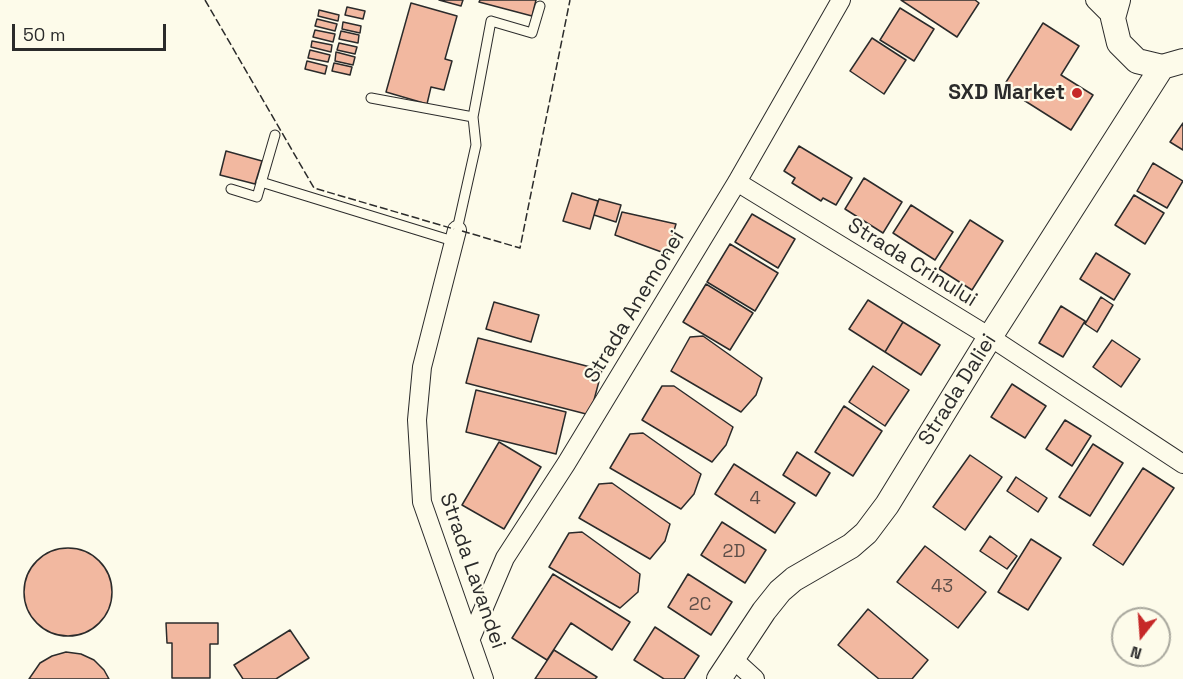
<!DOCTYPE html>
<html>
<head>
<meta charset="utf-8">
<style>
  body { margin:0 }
  #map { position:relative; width:1183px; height:679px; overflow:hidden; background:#fdfbea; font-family:"Space Grotesk",sans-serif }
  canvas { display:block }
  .north { position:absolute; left:1111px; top:607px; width:60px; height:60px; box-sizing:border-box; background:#fdfbea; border:2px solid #a9a89e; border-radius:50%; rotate:197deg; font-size:16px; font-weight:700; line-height:24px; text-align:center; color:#2b2b2b }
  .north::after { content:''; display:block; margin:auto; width:21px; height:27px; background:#c62828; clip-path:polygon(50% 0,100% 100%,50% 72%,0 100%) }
  .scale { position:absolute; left:12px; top:24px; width:154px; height:27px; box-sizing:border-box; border:3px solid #2b2b2b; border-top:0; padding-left:8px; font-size:18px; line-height:21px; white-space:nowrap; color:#2b2b2b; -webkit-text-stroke:4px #fdfbea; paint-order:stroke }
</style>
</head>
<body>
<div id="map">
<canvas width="1183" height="679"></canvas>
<div class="north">N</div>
<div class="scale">50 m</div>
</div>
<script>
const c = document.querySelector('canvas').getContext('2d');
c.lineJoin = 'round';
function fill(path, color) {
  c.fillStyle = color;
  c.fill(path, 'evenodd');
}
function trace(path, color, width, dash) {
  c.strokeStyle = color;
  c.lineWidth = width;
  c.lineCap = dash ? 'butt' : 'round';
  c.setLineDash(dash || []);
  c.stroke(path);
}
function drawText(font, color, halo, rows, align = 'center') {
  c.font = font + ' "Space Grotesk",sans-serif';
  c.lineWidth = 4.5;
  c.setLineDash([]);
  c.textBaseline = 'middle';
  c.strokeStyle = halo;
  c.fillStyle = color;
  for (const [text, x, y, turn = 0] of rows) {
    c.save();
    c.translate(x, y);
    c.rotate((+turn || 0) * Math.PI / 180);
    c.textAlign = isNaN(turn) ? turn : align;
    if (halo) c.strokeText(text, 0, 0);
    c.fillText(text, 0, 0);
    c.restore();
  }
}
const building = new Path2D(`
  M439,0h24l-2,6z
  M480,0h56l-4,16 -53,-14z
  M901,0h74l4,3 -22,34z
  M411,3l46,13 -12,43 7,2 -8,29 -13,-3 -4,17 -41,-12z
  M347,7l18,4 -2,8 -18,-4z
  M900,8l34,21 -20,32 -34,-21z
  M319,10l20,5 -1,6 -20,-5z
  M317,19l20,5 -2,7 -20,-5z
  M343,22l18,4 -1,7 -18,-4z
  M1043,23l36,23 -18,29 32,20 -22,35 -68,-43z
  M315,30l20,4 -2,8 -20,-5z
  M341,31l18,4 -1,8 -19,-4z
  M872,38l34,22 -22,34 -34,-23z
  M312,41l20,4 -1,7 -20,-5z
  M339,43l18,4 -2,7 -18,-4z
  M310,50l20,5 -2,7 -20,-4z
  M336,52l19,5 -2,8 -18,-4z
  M307,61l20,5 -2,8 -20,-5z
  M334,63l18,4 -2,8 -18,-4z
  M1183,123v27l-13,-8z
  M799,146l53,32 -16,27 -13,-7 -2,3 -29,-18 3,-5 -11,-7z
  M226,151l36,10 -7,23 -35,-9z
  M1153,163l30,18 -16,27 -30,-17z
  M864,178l38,24 -19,31 -38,-24z
  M572,193l26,8 -8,28 -27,-8z
  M1134,195l30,18 -19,31 -30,-19z
  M599,199l22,6 -5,17 -22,-7z
  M911,205l42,27 -18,28 -42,-27z
  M622,212l54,12 -9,30 -52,-19z
  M752,214l43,25 -17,29 -43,-26z
  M970,220l33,21 -31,49 -33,-21z
  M730,244l48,29 -23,38 -48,-29z
  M1096,253l34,21 -16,26 -34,-21z
  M706,284l47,29 -23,37 -47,-28z
  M1101,297l12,8 -16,27 -12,-8z
  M868,300l35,22 -18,30 -36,-23z
  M494,302l45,13 -8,27 -45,-13z
  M1061,306l24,15 -22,36 -24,-14z
  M903,322l37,23 -19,30 -36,-23z
  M703,336l59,42 -6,17 -15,17 -70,-41 19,-34z
  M478,338l124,32 -12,45 -124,-32z
  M1112,340l28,19 -19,28 -28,-20z
  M873,366l36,24 -24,36 -36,-24z
  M1012,384l34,22 -21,32 -34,-21z
  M662,386h12l59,41 -7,18 -14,17 -70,-42z
  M476,390l90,22 -10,42 -90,-22z
  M844,406l38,25 -29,45 -38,-24z
  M1065,420l26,16 -19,30 -26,-17z
  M643,433l58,41 -7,20 -13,15 -71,-41 20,-34z
  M499,442l42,25 -37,62 -42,-24z
  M1093,444l30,19 -33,53 -31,-19z
  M797,452l33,21 -14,23 -33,-21z
  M970,455l32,22 -37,53 -32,-23z
  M734,464l61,39 -20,30 -60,-39z
  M1143,468l31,20 -51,77 -30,-20z
  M1016,477l31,21 -9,14 -31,-21z
  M612,483l58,41 -5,17 -15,18 -71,-41 20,-34z
  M722,522l44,28 -21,33 -44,-28z
  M582,532l58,42 -2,18 -18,16 -71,-41 20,-34z
  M990,536l27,20 -10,13 -27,-18z
  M1031,539l30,19 -33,52 -30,-18z
  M925,546l61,46 -28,36 -61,-46z
  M24 592a44 44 0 1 1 88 0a44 44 0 1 1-88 0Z
  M553,574l77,48 -18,28 -41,-27 -24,37 -35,-22z
  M688,574l44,28 -21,33 -43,-28z
  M868,609l60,51 -16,19h-33l-41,-34z
  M166,623h52v21h-8v34h-38v-35h-5z
  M655,627l44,29 -15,23h-20l-30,-19z
  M290,630l19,28 -33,21h-33l-9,-14z
  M554,650l43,27 -2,2h-60z
  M66,652l15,2 13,6 10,10 5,9h-80l11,-16 12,-7z`);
fill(building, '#f2b8a0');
trace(building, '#2b2b2b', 1.5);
const service = new Path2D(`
  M371,98l102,19 3,28 -19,85
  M473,117l18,-96 41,12 8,-27
  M261,182l192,59
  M231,189l26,8 18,-62`);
const minor = new Path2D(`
  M1095,0l18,18
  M737,182l253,155 193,127
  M457,230l-35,137 -5,53 5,82 62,177
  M471,638l34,-80 61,-94 171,-282 104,-182
  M732,658l23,21`);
const tertiary = new Path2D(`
  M1118,0l-5,18 6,25 18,18 25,6 21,-6
  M719,679l45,-68 16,-20 14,-12 57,-33 15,-13 21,-28 103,-168 172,-270`);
trace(service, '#2b2b2b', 11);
trace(minor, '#2b2b2b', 20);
trace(tertiary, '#2b2b2b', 26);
trace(service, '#fdfbea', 9);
trace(minor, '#fdfbea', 18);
trace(tertiary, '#fdfbea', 24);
trace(new Path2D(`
  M205,0l109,188 140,41
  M462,231l58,17 50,-248`), '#2b2b2b', 1.5, [8, 3]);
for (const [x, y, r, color] of [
  [1077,93,6,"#c62828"]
]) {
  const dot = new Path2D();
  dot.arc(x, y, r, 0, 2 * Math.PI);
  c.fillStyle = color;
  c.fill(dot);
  trace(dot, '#fdfbea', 2);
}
drawText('18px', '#5d4e48', null, [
  ["4",755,499],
  ["2D",734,552],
  ["43",942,587],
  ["2C",700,605]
]);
drawText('bold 21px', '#2b2b2b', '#fdfbea', [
  ["SXD Market",1065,93]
], 'right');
drawText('21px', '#2b2b2b', '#fdfbea', [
  ["Strada Crinului",912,263,32],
  ["Strada Anemonei",635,307,-59],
  ["Strada Daliei",958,390,-58],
  ["Strada Lavandei",472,571,71]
]);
</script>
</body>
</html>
